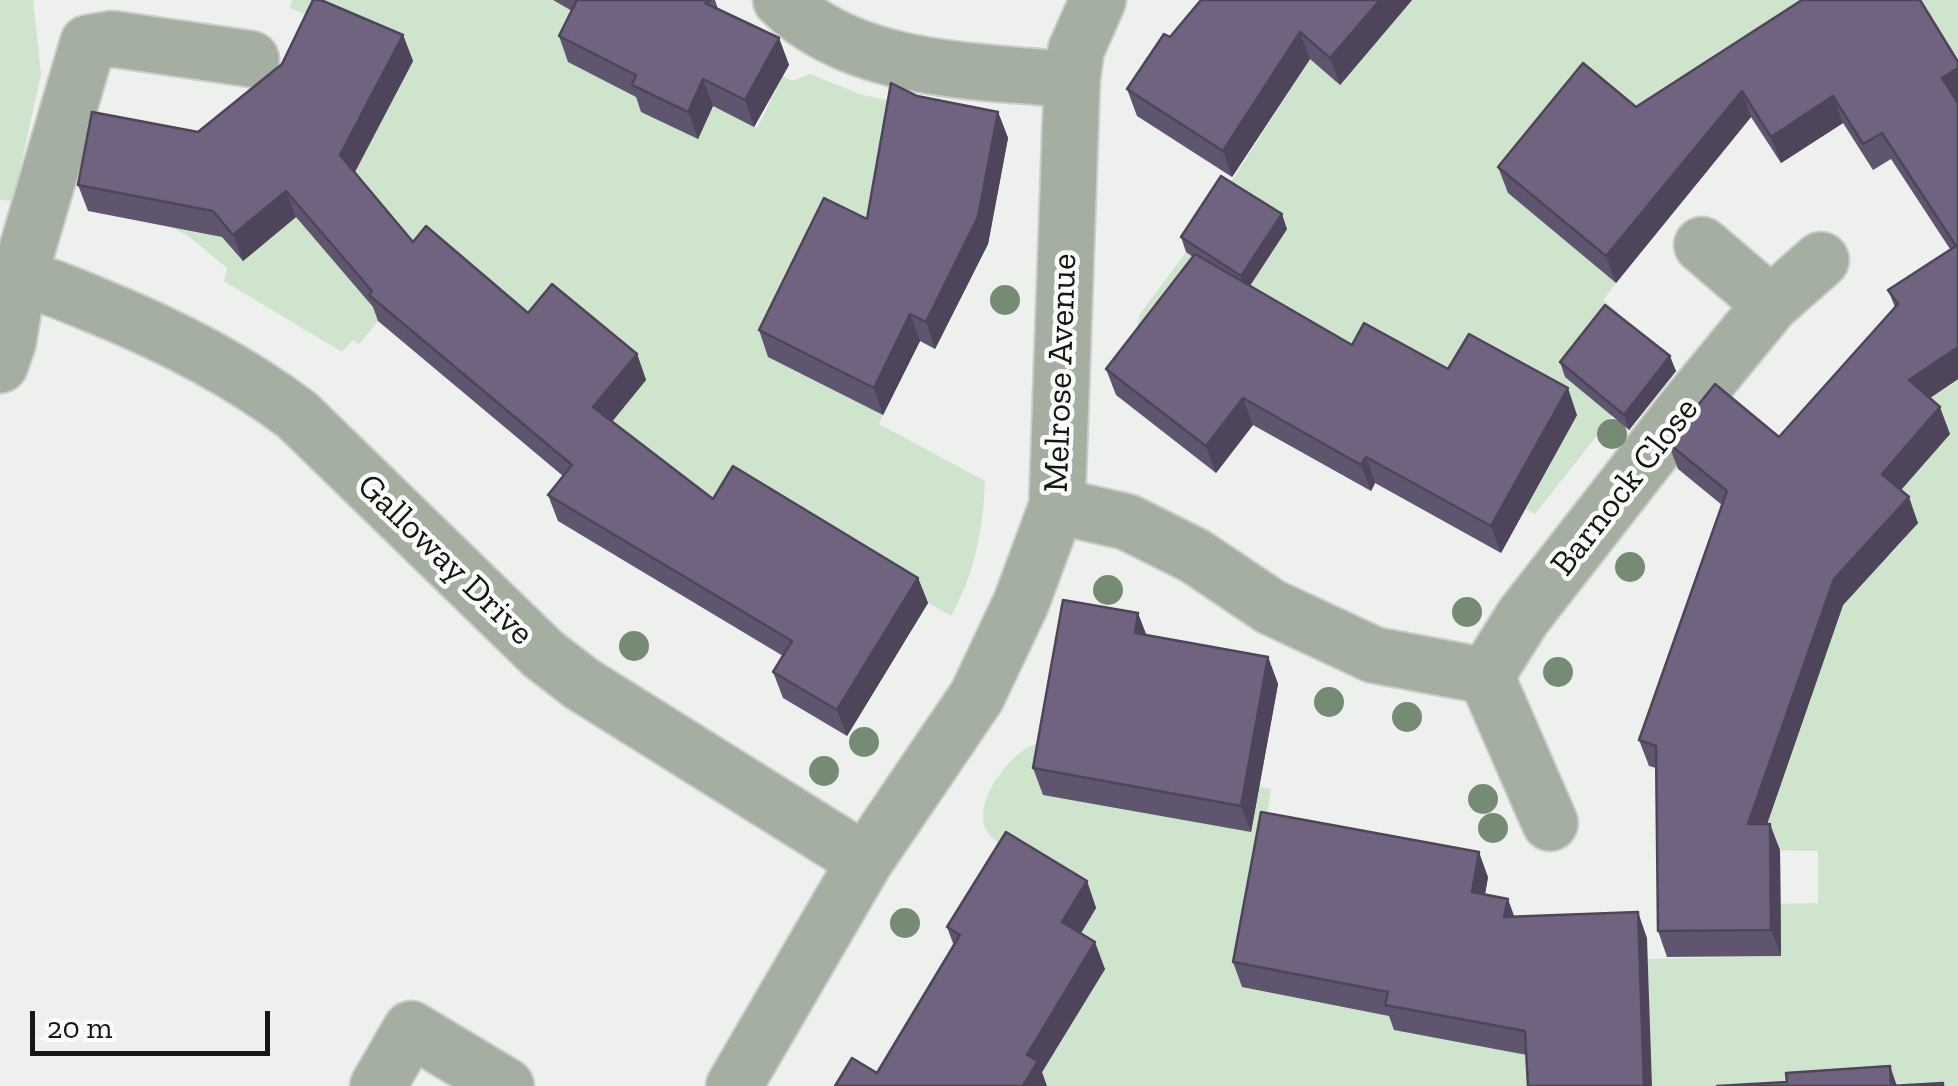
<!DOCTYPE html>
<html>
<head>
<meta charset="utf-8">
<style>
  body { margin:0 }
  #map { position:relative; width:1958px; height:1086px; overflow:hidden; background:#edf0ed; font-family:"Zilla Slab",serif }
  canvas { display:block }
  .scale { position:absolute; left:30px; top:1011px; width:240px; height:45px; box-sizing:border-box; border:5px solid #161715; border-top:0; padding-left:12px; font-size:30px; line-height:35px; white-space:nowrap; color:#161715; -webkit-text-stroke:8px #fafdfa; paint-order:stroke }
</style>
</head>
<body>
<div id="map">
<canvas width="1958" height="1086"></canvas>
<div class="scale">20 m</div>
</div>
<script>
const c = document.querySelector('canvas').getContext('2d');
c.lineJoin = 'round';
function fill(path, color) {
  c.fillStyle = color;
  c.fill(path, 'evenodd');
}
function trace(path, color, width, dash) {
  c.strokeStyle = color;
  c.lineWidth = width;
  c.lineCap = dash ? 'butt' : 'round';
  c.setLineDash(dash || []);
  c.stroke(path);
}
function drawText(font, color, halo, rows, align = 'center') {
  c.font = font + ' "Zilla Slab",serif';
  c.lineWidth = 9;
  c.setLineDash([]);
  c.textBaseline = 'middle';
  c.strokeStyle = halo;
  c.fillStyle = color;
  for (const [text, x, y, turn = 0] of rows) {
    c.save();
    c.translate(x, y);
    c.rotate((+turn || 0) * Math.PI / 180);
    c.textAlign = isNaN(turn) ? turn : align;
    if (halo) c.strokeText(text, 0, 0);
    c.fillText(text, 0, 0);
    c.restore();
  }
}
fill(new Path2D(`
  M0,0h33l8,74 -28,127 -13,-1z
  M292,0h262l36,20 55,81 53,37 15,-32 44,22 26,-52 10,5 17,-7 52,21 40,8 -25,127 94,48 -6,12 -131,-66 -65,132 114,59 -4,9 106,57c-2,49 -10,92 -34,135l-112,-66 -127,-32 -231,-113 -46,-152 -76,91 -6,-4 -11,12 -118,-71 3,-13c-23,-17 -37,-37 -66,-43l7,-44 10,2 65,77 84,-69 85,-130 -122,-53z
  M1412,0h440l-123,81 22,36 -53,35 11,18 -8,9 -108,-90 -85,104 108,90 -13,17 15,12 -7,7 2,96 -78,99 -9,-5 30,-56 -99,-57 -137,-48 -48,87 -136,-103 4,-18 46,-62 115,-179 -65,-43z
  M1914,0h44v72z
  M1958,379v707h-913l-79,-116 52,-117c-11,-6 -27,-12 -32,-24 -14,-28 28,-83 56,-87l229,47 -7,46 385,173 -1,-49 132,-3v-52l38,-1v-52l-60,-1 97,-281 37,-16 26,-30 -26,-23 14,-105z`), '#cee4cc');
const street = new Path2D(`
  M781,0c74,73 193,70 291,80
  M1702,245l69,59
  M0,275c33,4 64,17 95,30 72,29 140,63 202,110l246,239 39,30 283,177
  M0,365l8,-23 11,-65 69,-234 25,-4 138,20
  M1057,506l70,16 68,34 76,51 103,48 112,21 64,147
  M1486,676l37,-59 162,-208 86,-105 50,-44
  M378,1086l33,-57 95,57
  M734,1086l131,-225 112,-165 44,-93 36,-97 15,-426 4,-30 22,-50`);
trace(street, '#cbcdca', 59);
trace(street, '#a4afa2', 55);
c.fillStyle = '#758b74';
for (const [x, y] of [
  [1005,300],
  [1612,434],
  [1630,567],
  [1108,590],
  [1467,612],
  [634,646],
  [1558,672],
  [1329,702],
  [1407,717],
  [864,742],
  [824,771],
  [1483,799],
  [1493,828],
  [905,923]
]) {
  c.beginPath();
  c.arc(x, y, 15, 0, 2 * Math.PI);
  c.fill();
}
fill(new Path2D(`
  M553,0h162l3,9 61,29 10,27 -35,62 -41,-21 -15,33 -57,-27 -5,-15 -68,-35 -9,-26 13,-25z
  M1201,0h211l-72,85 -30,-26 -78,118 -95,-61 -10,-27z
  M403,35l10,26 -58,111 58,70 115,71 109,41 9,26 -34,41 101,78 205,79 10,25 -81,133 -64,-38 -10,-26 10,-16 -225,-135 -10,-26 15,-19 -185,-155 -5,-14 -77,-90 -53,44 -21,-24 -134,-26 -10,-26 120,-53z
  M1958,62v317l-28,19 20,36 -49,56 17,33 -75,82 -76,219 13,26 1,106 -114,1 -9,-26 -2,-163 -7,-2 -10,-26 83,-235 -44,-36 -10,-26 111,-6 116,-130 -7,-17 62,-41 -59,-90 -18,11 -30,-47 -62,40 -30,-46 -135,166 -108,-90 -10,-26 138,-60z
  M917,96l81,16 10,26 -20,106 -53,105 -15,-8 -37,74 -115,-58 -9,-27 108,-111z
  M1287,229l-37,57 102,59 96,24 129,46 -76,138 -126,-70 -4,8 -118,-66 -37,48 -100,-78 -10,-26 87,-112 -7,-5 -5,-15z
  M1560,362l116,9 -47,59 -64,-53z
  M1146,635l122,22 10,27 -27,148 -208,-37 -10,-27z
  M1488,877l-3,17 29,22 133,22 -120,117 -133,-25 -5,-14 -147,-29 -9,-25z
  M1087,881l9,27 -15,25 24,36 -63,103 -165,1 77,-127 -7,-19z`), '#60556e');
fill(new Path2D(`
  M1380,0h32l-72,85 -10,-27z
  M1300,32l10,27 -78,118 -9,-26z
  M403,35l10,26 -63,120 -10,-26z
  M779,38l10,27 -35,62 -9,-27z
  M1958,68v32l-6,5 -10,-27z
  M703,79l10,27 -15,33 -10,-27z
  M1742,91l9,26 -135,166 -10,-27z
  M1833,96l10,27 -62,40 -10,-26z
  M998,112l10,26 -20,106 -53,105 -9,-27z
  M286,191l10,26 -53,44 -10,-26z
  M1282,214l5,15 -41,62 -5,-15z
  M910,314l10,27 -37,74 -9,-27z
  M1958,347v32l-40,27 -9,-26z
  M637,354l9,26 -43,53 -10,-26z
  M1670,356l6,15 -47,59 -5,-15z
  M1568,388l9,27 -76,138 -10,-27z
  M1243,398l10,27 -37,48 -10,-27z
  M1940,407l10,27 -58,66 -10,-26z
  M1366,457l9,26 -4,8 -10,-26z
  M1909,497l9,26 -75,82 -85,245 -10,-26 86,-245z
  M918,578l10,25 -81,133 -10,-26z
  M1138,613l10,26 -13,-6z
  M1268,657l10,27 -27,148 -10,-26z
  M1770,824l10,26 1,106 -10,-26z
  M1479,852l9,25 -7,40 -9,-25z
  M1087,881l9,27 -24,40 -10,-26z
  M1508,899l9,25 -13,-7z
  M1638,912l9,26 5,148h-8z
  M1095,942l10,27 -63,103 5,14h-24l4,-31z
  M1890,1066l7,20h-6z`), '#4e455a');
const building = new Path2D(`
  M313,0h8l82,35 -63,120 73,87 13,-16 102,87 24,-29 85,70 -44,53 120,92 20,-33 185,112 -81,132 -64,-38 19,-31 -244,-146 24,-30 -203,-170 3,-4 -86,-100 -53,44 -20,-24 -135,-26 14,-73 106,20 84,-68z
  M577,0h134l-6,3 74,35 -34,62 -42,-21 -15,33 -56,-27 4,-10 -77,-39z
  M1201,0h179l-50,58 -30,-26 -77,119 -96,-62 37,-55 6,3z
  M1802,0h118l38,62v6l-16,10 16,25v244l-49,33 31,27 -58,67 27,23 -75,82 -86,245h22l1,106 -113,1 -2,-185 -17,-6 88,-249 -59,-48 47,-59 64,53 119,-133 -10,-14 68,-44 -74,-113 -19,11 -30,-48 -62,41 -29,-46 -136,165 -108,-89 85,-104 53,44z
  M891,83l26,13 81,16 -20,105 -52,105 -16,-8 -36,74 -115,-58 65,-132 43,21z
  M1221,176l61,38 -41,62 -60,-39z
  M1195,254l157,91 12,-22 84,46 21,-35 99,54 -77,138 -125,-69 -5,8 -118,-67 -37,48 -100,-77z
  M1605,305l65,51 -46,59 -64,-53z
  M1063,600l75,13 -3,20 133,24 -27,149 -208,-38z
  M1261,812l218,40 -7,40 36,7 -4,18 134,-5 6,174h-116l-3,-55 -140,-26 3,-13 -155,-30z
  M1006,832l81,49 -25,41 33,20 -68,113 11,6 -15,25h-188l17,-28 25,15 83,-138 -13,-8z
  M1890,1066l1,20h-174l70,-4 -1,-9z
  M1943,1083v3h-52z`);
fill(building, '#706380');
trace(building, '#4e455a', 2.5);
drawText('35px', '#161715', '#fafdfa', [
  ["Melrose Avenue",1061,373,-88],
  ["Barnock Close",1625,487,-52],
  ["Galloway Drive",445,560,44]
]);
</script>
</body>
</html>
